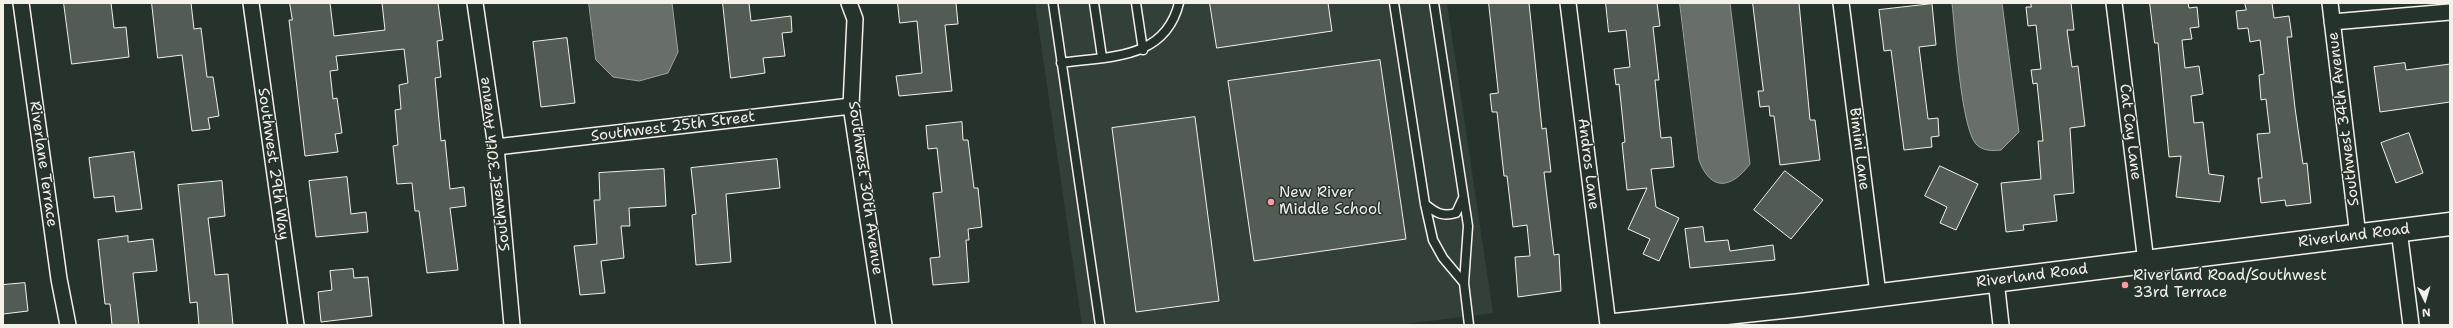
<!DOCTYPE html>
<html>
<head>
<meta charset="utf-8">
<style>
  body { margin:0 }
  #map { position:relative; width:2453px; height:328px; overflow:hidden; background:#26332d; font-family:"Shantell Sans",sans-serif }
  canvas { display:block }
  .frame { position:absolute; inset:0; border:4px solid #f4f1e8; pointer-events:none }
  .north { position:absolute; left:2405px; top:280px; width:40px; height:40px; -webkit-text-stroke:3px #26332d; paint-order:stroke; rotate:175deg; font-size:11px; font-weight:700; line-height:16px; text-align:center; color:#f4f1e8 }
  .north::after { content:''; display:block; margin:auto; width:14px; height:18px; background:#f4f1e8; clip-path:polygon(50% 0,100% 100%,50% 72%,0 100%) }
</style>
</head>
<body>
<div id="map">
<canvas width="2453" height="328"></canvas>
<div class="frame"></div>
<div class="north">N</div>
</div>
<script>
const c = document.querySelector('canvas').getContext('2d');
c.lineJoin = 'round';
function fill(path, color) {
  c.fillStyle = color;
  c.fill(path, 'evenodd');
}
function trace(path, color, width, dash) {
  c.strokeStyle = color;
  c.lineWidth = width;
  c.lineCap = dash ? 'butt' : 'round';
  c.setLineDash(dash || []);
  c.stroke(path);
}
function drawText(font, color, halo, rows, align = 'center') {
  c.font = font + ' "Shantell Sans",sans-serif';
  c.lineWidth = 3;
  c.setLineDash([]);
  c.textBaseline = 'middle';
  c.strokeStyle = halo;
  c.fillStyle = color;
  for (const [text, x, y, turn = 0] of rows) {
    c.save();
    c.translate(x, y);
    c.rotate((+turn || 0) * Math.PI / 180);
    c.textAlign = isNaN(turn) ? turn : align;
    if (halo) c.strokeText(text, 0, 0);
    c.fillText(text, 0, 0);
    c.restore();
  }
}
fill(new Path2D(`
  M1035,3h412l46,310 -95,12h-316z`), '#333f39');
const water = new Path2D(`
  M589,3h83l6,49 -10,21 -29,8 -26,-4 -17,-17z
  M1680,3h50l20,161c-18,24 -39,29 -51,-4z
  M1952,3h50l17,129 -18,18c-8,1 -19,1 -25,-6 -15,-17 -21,-114 -24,-141z`);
fill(water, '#676f68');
trace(water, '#9fa39b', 1);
const building = new Path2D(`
  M64,3h47l3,25 12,-1 3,30 -57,7z
  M152,3h39l3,26 7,-1 6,49h6l6,39 -11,2 2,11 -18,2 -10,-76 -24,3z
  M290,3h40l4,33 51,-6 -3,-27h56l5,37 -6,1 4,36 -6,1 6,63 4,-1 5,49 14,-2 2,19 -16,2 8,62 -31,3 -8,-62h-4l-3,-28 -15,1 -4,-38 5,-1 -3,-35 6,-1 -2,-24 9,-2 -4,-34 -68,7 2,14 -8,1 3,28 4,-1 5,35 -7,1 3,18 -33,4 -16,-136h3z
  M723,3h26l2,18 40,-5 1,16 -10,1 3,23 -22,2 2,15 -34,5z
  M898,3h58l2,21 -13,1 7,66 -53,5 -3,-20 26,-3 -5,-52 -17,2z
  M1210,3h118l4,28 -115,17z
  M1489,3h40l13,126 4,-1 5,44h-7l10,83 5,-1 2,37 -43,6 -3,-40 15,-1 -3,-31 -14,2 -6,-51h-3l-7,-64h-5l-2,-18 8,-1z
  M1606,3h51l3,23 -7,1 6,53h-4l6,58 10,-1 3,30 -23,2 5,38 23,11 -20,43 -16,-7 7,-15 -22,-10 19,-41 -20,2 -5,-47 3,-1 -6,-58 -3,1 -2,-16 16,-2 -4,-37 -17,2z
  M1753,3h46l11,117h5l5,40 -40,5 -6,-49h-4l-1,-10 -9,1 -2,-16h5z
  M2031,3h40l3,27h-7l5,37 6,-1 7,60 -15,2 4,65 -20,2 3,26 -34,4 1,5 -18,2 -5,-49 40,-4 -3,-38h5l-6,-58 -4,1 -2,-14 10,-1 -5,-44 -8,1 -2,-19h5z
  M2150,3h38l1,5 8,-1 2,20 -9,1 2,11 -10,1 3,28 14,-2 4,28 -12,2 3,27 9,-1 6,52 15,2 -4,26 -44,-5 5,-41 -12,1 -11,-114h-3z
  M2245,3h27l2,15 15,-2 3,21h-5l8,71 8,56 4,-1 4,40 -25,3 -1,-6 -24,3 -3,-25h4l-5,-44 13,-1 -4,-34 -5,1 -2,-25 5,-1 -4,-34 -10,2 -2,-14 -10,1 -2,-18 10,-1z
  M1932,4l4,41 -17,2 9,72 10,-1 1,18 -8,1 1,10 -28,3 -13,-100 -7,1 -5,-41z
  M567,38l8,65 -34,4 -8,-65z
  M1380,60l26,179 -152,22 -26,-180z
  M2405,63l1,7 44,-6v38l-70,10 -6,-45z
  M1195,117l24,184 -83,11 -24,-184z
  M962,122l1,18h5l6,48h4l4,39 -14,2 1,11h-3l3,42 -36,3 -3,-27 10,-1 -7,-64 9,-1 -5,-44 -9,1 -2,-23z
  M2409,133l14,40 -27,10 -15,-40z
  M134,152l8,57 -26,3 -2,-16 -20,2 -5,-40z
  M777,159l3,29 -54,6 5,68 -35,3 -4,-50 4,-1 -5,-46z
  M1940,166l38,18 -22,46 -16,-7 7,-16 -22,-11z
  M664,169l2,37 -37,2 1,18h-9l3,32 -23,3 4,32 -25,2 -6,-49 23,-2 -3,-44h6l-1,-27z
  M1785,171l38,29 -32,39 -37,-29z
  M347,177l4,37 15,-2 2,20 -52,5 -7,-56z
  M222,181l3,35 -17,2 7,57 13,-1 5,51h-34l-2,-23 -7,1 -12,-118z
  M1703,227l2,15 23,-2 2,11 43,-6 2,15 -85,8 -5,-39z
  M128,236v6l25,-3 4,32 -24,2 6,52h-27l-2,-21h-5l-7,-64z
  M353,269l1,9 14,-1 4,39 -51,6 -3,-30 14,-2 -2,-19z
  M25,283l3,28 -25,3v-29z`);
fill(building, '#525c55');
trace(building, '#f4f1e8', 1);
const lane = new Path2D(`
  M1053,3l47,322
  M1094,3l8,54
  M1136,3l7,47
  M1394,3l31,201 8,36 10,18 21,25
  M1434,3l34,223 -4,57 5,42
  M1061,63c49,-7 104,-3 118,-60
  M1425,204c11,9 17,13 31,9l7,-15`);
const street = new Path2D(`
  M21,3l38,276 9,46
  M251,3l45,322
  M475,3l21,144 16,178
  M849,3l6,16 -4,87 33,219
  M1568,3l40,322
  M1841,3l37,291
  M2114,3l32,259
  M2330,3l28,233
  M2332,22l118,-10
  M496,147l355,-41
  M2399,230l12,95
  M1996,280l5,45`);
const secondary = new Path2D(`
  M1615,325l186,-20 649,-81`);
trace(lane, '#f4f1e8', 11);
trace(street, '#f4f1e8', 18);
trace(secondary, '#f4f1e8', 25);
trace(lane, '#26332d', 8);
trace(street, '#26332d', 15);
trace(secondary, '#26332d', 22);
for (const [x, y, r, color] of [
  [1271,202,4,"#ff9aa2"],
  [2125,285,4,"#ff9aa2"]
]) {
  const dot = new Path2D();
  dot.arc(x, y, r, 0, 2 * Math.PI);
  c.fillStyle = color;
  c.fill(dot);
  trace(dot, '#26332d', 1.5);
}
drawText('15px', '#f4f1e8', '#26332d', [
  ["Southwest 34th Avenue",2344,119,-97],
  ["Southwest 25th Street",673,127,-7],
  ["Cat Cay Lane",2130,132,83],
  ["Bimini Lane",1859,149,83],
  ["Riverlane Terrace",43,164,82],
  ["Southwest 29th Way",273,164,82],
  ["Southwest 30th Avenue",495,164,-97],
  ["Andros Lane",1588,164,83],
  ["Southwest 30th Avenue",865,188,82],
  ["Riverland Road",2354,236,-7],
  ["Riverland Road",2032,276,-7]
]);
drawText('15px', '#f4f1e8', '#26332d', [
  ["New River",1279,193],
  ["Middle School",1279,210],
  ["Riverland Road/Southwest",2133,276],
  ["33rd Terrace",2133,293]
], 'left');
</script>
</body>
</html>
